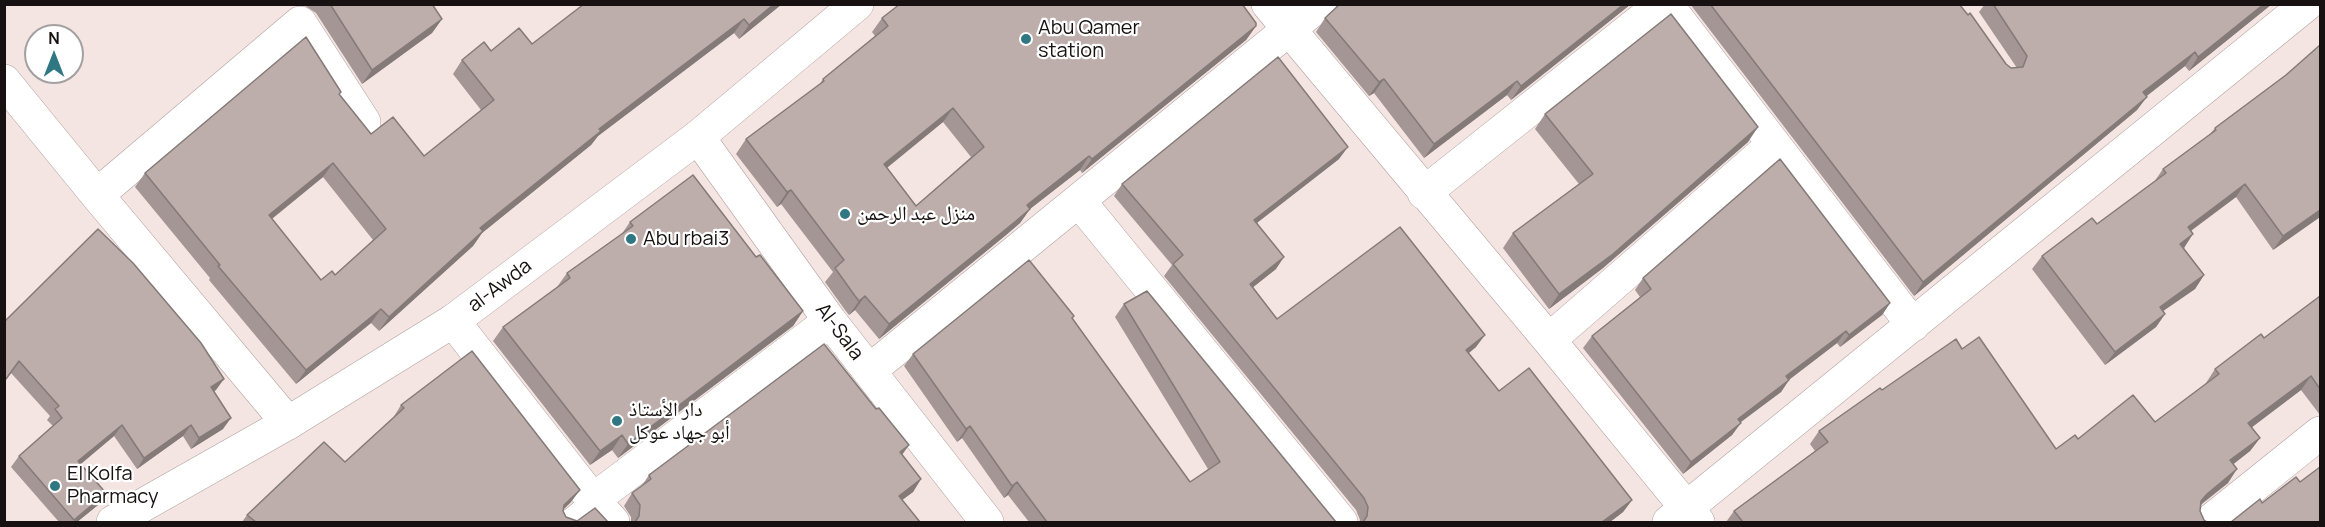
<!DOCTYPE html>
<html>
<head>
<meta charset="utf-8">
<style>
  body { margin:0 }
  #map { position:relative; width:2325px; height:527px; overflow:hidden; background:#f4e4e2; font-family:Manrope,sans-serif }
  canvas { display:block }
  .frame { position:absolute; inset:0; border:6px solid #171211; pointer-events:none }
  .north { position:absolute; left:24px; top:24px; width:60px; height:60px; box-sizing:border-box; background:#fff; border:2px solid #a2a0a0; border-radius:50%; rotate:0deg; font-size:16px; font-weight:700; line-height:24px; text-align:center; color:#171211 }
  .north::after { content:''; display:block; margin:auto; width:21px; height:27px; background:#2f7782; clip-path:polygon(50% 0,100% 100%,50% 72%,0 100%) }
</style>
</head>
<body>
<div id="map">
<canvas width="2325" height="527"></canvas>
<div class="frame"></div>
<div class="north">N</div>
</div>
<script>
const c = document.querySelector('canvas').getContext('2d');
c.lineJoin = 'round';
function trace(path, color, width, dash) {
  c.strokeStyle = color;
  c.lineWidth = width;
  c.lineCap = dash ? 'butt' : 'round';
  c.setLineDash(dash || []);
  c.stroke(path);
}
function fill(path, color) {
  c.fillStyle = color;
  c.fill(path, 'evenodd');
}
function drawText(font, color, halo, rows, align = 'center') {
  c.font = font + ' Manrope,"Noto Naskh Arabic",sans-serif';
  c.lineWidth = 4.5;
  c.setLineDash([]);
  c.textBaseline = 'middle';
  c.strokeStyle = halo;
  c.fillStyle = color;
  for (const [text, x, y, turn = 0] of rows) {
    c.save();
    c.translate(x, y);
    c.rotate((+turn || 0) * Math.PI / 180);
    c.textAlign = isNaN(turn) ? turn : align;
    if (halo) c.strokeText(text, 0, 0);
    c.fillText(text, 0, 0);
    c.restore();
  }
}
const service = new Path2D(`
  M566,522l27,-22`);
const minor = new Path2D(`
  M1268,4l281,336 149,182
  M1666,4l247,321
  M4,81l93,114 191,228
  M698,137l132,184 157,201
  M1424,193l238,-189
  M97,195l203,-172 64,99
  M1079,201l262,321
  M453,321l140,179 20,22
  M1549,340l225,-196
  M869,371l451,-367
  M593,500l237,-179
  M1669,522l638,-518
  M2209,522l111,-89`);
const secondary = new Path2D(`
  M113,522l175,-99 165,-102 245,-184 159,-133`);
trace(service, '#b1a2a0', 21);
trace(minor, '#b1a2a0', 34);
trace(secondary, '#b1a2a0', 34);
trace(service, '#fff', 20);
trace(minor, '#fff', 33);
trace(secondary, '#fff', 33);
fill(new Path2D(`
  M305,4h127l10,15 -10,14 -70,51 -46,-71 -12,-8z
  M782,4l-43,35 -5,-6 -136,103 -7,9 -109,88 -9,13 -94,85 -8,-8 -75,61 -87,-104 1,-2 -75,-91 10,-14 195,-78 31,39 53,22 57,-46 -28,-36 9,-14 29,-9zM323,177l50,63 -38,35 -14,5 -49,-61z
  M1338,4h293l-120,96 -4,-5 -83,63 -50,-65 -5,3 -53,-64 9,-14 13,-12z
  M1690,4h269l47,60 5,4h6l-38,-56 6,-8h287l-83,67 -4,-5 -39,30 -9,14 -223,186z
  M882,18l374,8 -10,14 -164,133 -2,-3 -50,39 -10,14 -14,12 -127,104 -24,-29 -6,5 -4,-5 -20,-28 8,-10 -52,-68 -4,3 -41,-53 10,-15 73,-54 4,-6 52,-43 -3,-4zM943,122l28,35 -55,49 -29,-38z
  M2286,75l34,142 -47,33 -37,-53 -45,34 -7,17 20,27 -9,14 -32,22 2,3 -9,13 -51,38 -73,-96 10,-13 55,-32 57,-42 9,-13 46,-34 6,-7z
  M1545,114l203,28 -145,126 -54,41 -46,-61 10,-15 66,-49 -44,-55z
  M1339,159l-82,64 19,46 -23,18 24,32 199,28 -7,6 30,38 133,109 -9,12 -13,10h-251l1,-2 -4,-10 -192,-234 8,-11 -58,-69 8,-12z
  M630,222l126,35 47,54 -10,15 -175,132 -6,-8 -22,15 -97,-124 10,-14 54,-40 10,-14 54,-38z
  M1643,278l247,25 -8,12 -42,32 -3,-4 -48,37 -8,12 -41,30 -8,13 -49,39 -100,-126 9,-12 48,-39 -5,-7z
  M2320,296v119l-19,-25 -49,37 8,11 -10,13 -17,13 -5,19 -27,22 -1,6 4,9 3,2h-481l8,-11 81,-60 -5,-7 9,-13 63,-41 80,-41 94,100 22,-10 77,-17 52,-38 -1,-1 9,-14 49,-31z
  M1124,304l212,218h-307l-21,-27 -4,3 -42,-60 -5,4 -53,-76 9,-12 159,-36 118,164 18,-13 -93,-152z
  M4,322l212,68 -2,1 9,38 -32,20 -8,-13 -46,33 -23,-33 -33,28 17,41 -21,17h-18l-48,-55 8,-11 34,-30 -6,-6 3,-4 -39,-43 -7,9z
  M401,405l170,97 -8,8 3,7 11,4 31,1h-366l5,-7 98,-53 48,-44z
  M876,409l33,36 -7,10 19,24 -8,13 -11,8 18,22h-289v-5l-7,-11 8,-13 9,-6 8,-12z`), '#a39694');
fill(new Path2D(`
  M774,4h8l-43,35 10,-14z
  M1624,4h7l-120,96 10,-14z
  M2264,4h8l-83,67 9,-14z
  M442,19l-10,14 -70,51 10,-14z
  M744,19l-10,14 -136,103 -7,9 -109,88 -9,13 -94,85 10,-14 91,-89 119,-99z
  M1256,26l-10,14 -164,133 10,-14z
  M2195,52l-10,14 -51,40 9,-14z
  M1384,79l-10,14 -5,3 10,-14z
  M1517,81l-10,14 -83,63 10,-14z
  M2147,97l-10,13 -223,186 9,-14z
  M953,108l-10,14 -69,56 10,-14z
  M1758,127l-10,15 -145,126 -54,41 10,-15z
  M1348,147l-9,12 -94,73 9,-12z
  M1089,156l-9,14 -63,49 10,-14z
  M333,163l-10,14 -64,52 10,-14z
  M2245,184l-9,13 -58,43 10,-13z
  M791,190l-10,14 -4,3 10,-15z
  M1030,209l-10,14 -14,12 -127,104 10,-15z
  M2320,210v7l-47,33 10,-14z
  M2193,234l-9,14 -4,-4z
  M1284,257l-8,12 -34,27 8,-12z
  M2204,275l-9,14 -45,31 10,-13z
  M865,296l-10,14 -6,5 10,-14z
  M1890,303l-8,12 -42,32 9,-12z
  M381,309l-10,14 -75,61 10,-14z
  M803,311l-10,15 -175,132 10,-14z
  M2165,314l-9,13 -51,38 10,-13z
  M1846,331l-9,12 -59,45 8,-12z
  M1485,335l-9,12 -19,15 9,-12z
  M2311,376l-10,14 -62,47 9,-14z
  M224,379l-8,11 -13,8 8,-11z
  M1789,380l-8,12 -52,39 9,-12z
  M231,418l-8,11 -32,20 8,-11z
  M1741,423l-9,12 -49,39 8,-12z
  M122,425l-8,11 -43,36 7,-11z
  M191,425l-8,11 -46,33 7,-11z
  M970,426l-8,12 -5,4 9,-13z
  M622,435l-10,15 -22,15 10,-14z
  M2260,438l-10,13 -29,23 9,-14z
  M909,445l-9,12v-5z
  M2237,469l-9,14 -31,24 10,-13z
  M921,479l-8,13 -23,17 9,-13z
  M1017,482l-9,13 -4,3 8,-12z
  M580,490l-9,12 -16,15 9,-12z
  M106,493l-8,12 -21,17h-4z
  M1632,500l-9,12 -13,10h-8z`), '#847a78');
const building = new Path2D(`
  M330,4h102l10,15 -70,51z
  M584,4h190l-25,21 -5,-6 -145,110 2,2 -121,97 3,3 -94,86 -8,-8 -75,61 -88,-104 2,-1 -75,-92 161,-136 35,55 -2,2 32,40 22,-17 31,39 70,-56 -32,-40 22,-18 7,9 28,-23 13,16zM333,163l53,66 -51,46 -3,-4 -11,9 -52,-65z
  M900,4h342l14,19v3l-164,133 -3,-3 -62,49 3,4 -14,12 -127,103 -24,-28 -6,5 -4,-5 -20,-28 9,-8 -53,-70 -4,2 -41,-53 78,-58 -1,-2 65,-53 -6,-8zM953,108l31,39 -68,59 -32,-42z
  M1340,4h284l-103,82 -4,-5 -83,63 -50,-65 -5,3 -54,-64z
  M1710,4h249l9,11 2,-2 36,51 5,4 12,-1 4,-11 -34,-52h271l-66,53 -3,-5 -52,40 4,5 -224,185z
  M1671,14l87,113 -145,127 -54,40 -46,-61 80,-59 -48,-60z
  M2320,45v165l-37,26 -38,-52 -57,43 5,7 -13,10 24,31 -44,32 5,7 -50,38 -73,-96 50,-38 5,6 69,-51 -3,-4 53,-39 -1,-2 71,-53z
  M1278,57l70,90 -94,73 30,37 -34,27 27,35 123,-92 85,108 -19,15 33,41 30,-23 103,132 -30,22h-239l4,-6 1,-9 -4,-9 -191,-234 10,-9 -61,-71z
  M1780,159l110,144 -41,32 -3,-4 -60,45 3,4 -51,39 3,4 -50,39 -99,-126 59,-47 -8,-11z
  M693,175l63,82 4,-2 43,56 -175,133 -6,-9 -22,16 -97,-124 67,-49 -3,-5 66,-47 -3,-4z
  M98,229l35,34 68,80 23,36 -13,8 20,31 -32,20 -8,-13 -47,33 -22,-33 -44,36 28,32 -32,27 -55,-64 43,-38 -7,-9 4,-3 -40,-45 -13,18 -2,-2v-55z
  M1029,260l45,56 -2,2 118,164 30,-20 -96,-158 23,-13 189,231h-289l-30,-40 -5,4 -42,-60 -4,3 -53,-75z
  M2320,296v93l-9,-13 -63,47 12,15 -30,22 7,9 -30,25 -6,7 -1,10 4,9 3,2h-464l-9,-11 94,-69 -9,-11 61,-43 2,2 74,-51 6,10 17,-12 77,112 19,-14 3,4 55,-44 22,27 64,-48 -4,-5 46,-35 3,4z
  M824,344l52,65 3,-1 30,37 -9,7 21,27 -22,17 21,26h-285l4,-6 1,-11 -8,-12 19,-14 -2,-4z
  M472,351l108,139 -16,15 -1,6 3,6 11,4 18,-13 13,14h-352l-9,-7 77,-73 21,20 59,-54 -3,-3z
  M2320,467v55h-89l29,-23 2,4 34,-26 4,5z`);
fill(building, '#bdaeac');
trace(building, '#847a78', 1.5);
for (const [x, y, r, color] of [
  [1026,39,6,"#2f7782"],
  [845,214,6,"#2f7782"],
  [631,239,6,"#2f7782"],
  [617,421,6,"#2f7782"],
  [55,486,6,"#2f7782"]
]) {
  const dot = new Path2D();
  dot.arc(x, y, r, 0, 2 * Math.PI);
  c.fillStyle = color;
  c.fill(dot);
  trace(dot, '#fff', 2);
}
drawText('20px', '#171211', '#fff', [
  ["Abu Qamer",1038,28],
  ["station",1038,51],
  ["منزل عبد الرحمن",857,214],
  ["Abu rbai3",643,239],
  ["دار الأستاذ",629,410],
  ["أبو جهاد عوكل",629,433],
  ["El Kolfa",67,474],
  ["Pharmacy",67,497]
], 'left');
drawText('20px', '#171211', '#fff', [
  ["al-Awda",500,286,-37],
  ["Al-Sala",839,332,53]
]);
</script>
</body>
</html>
